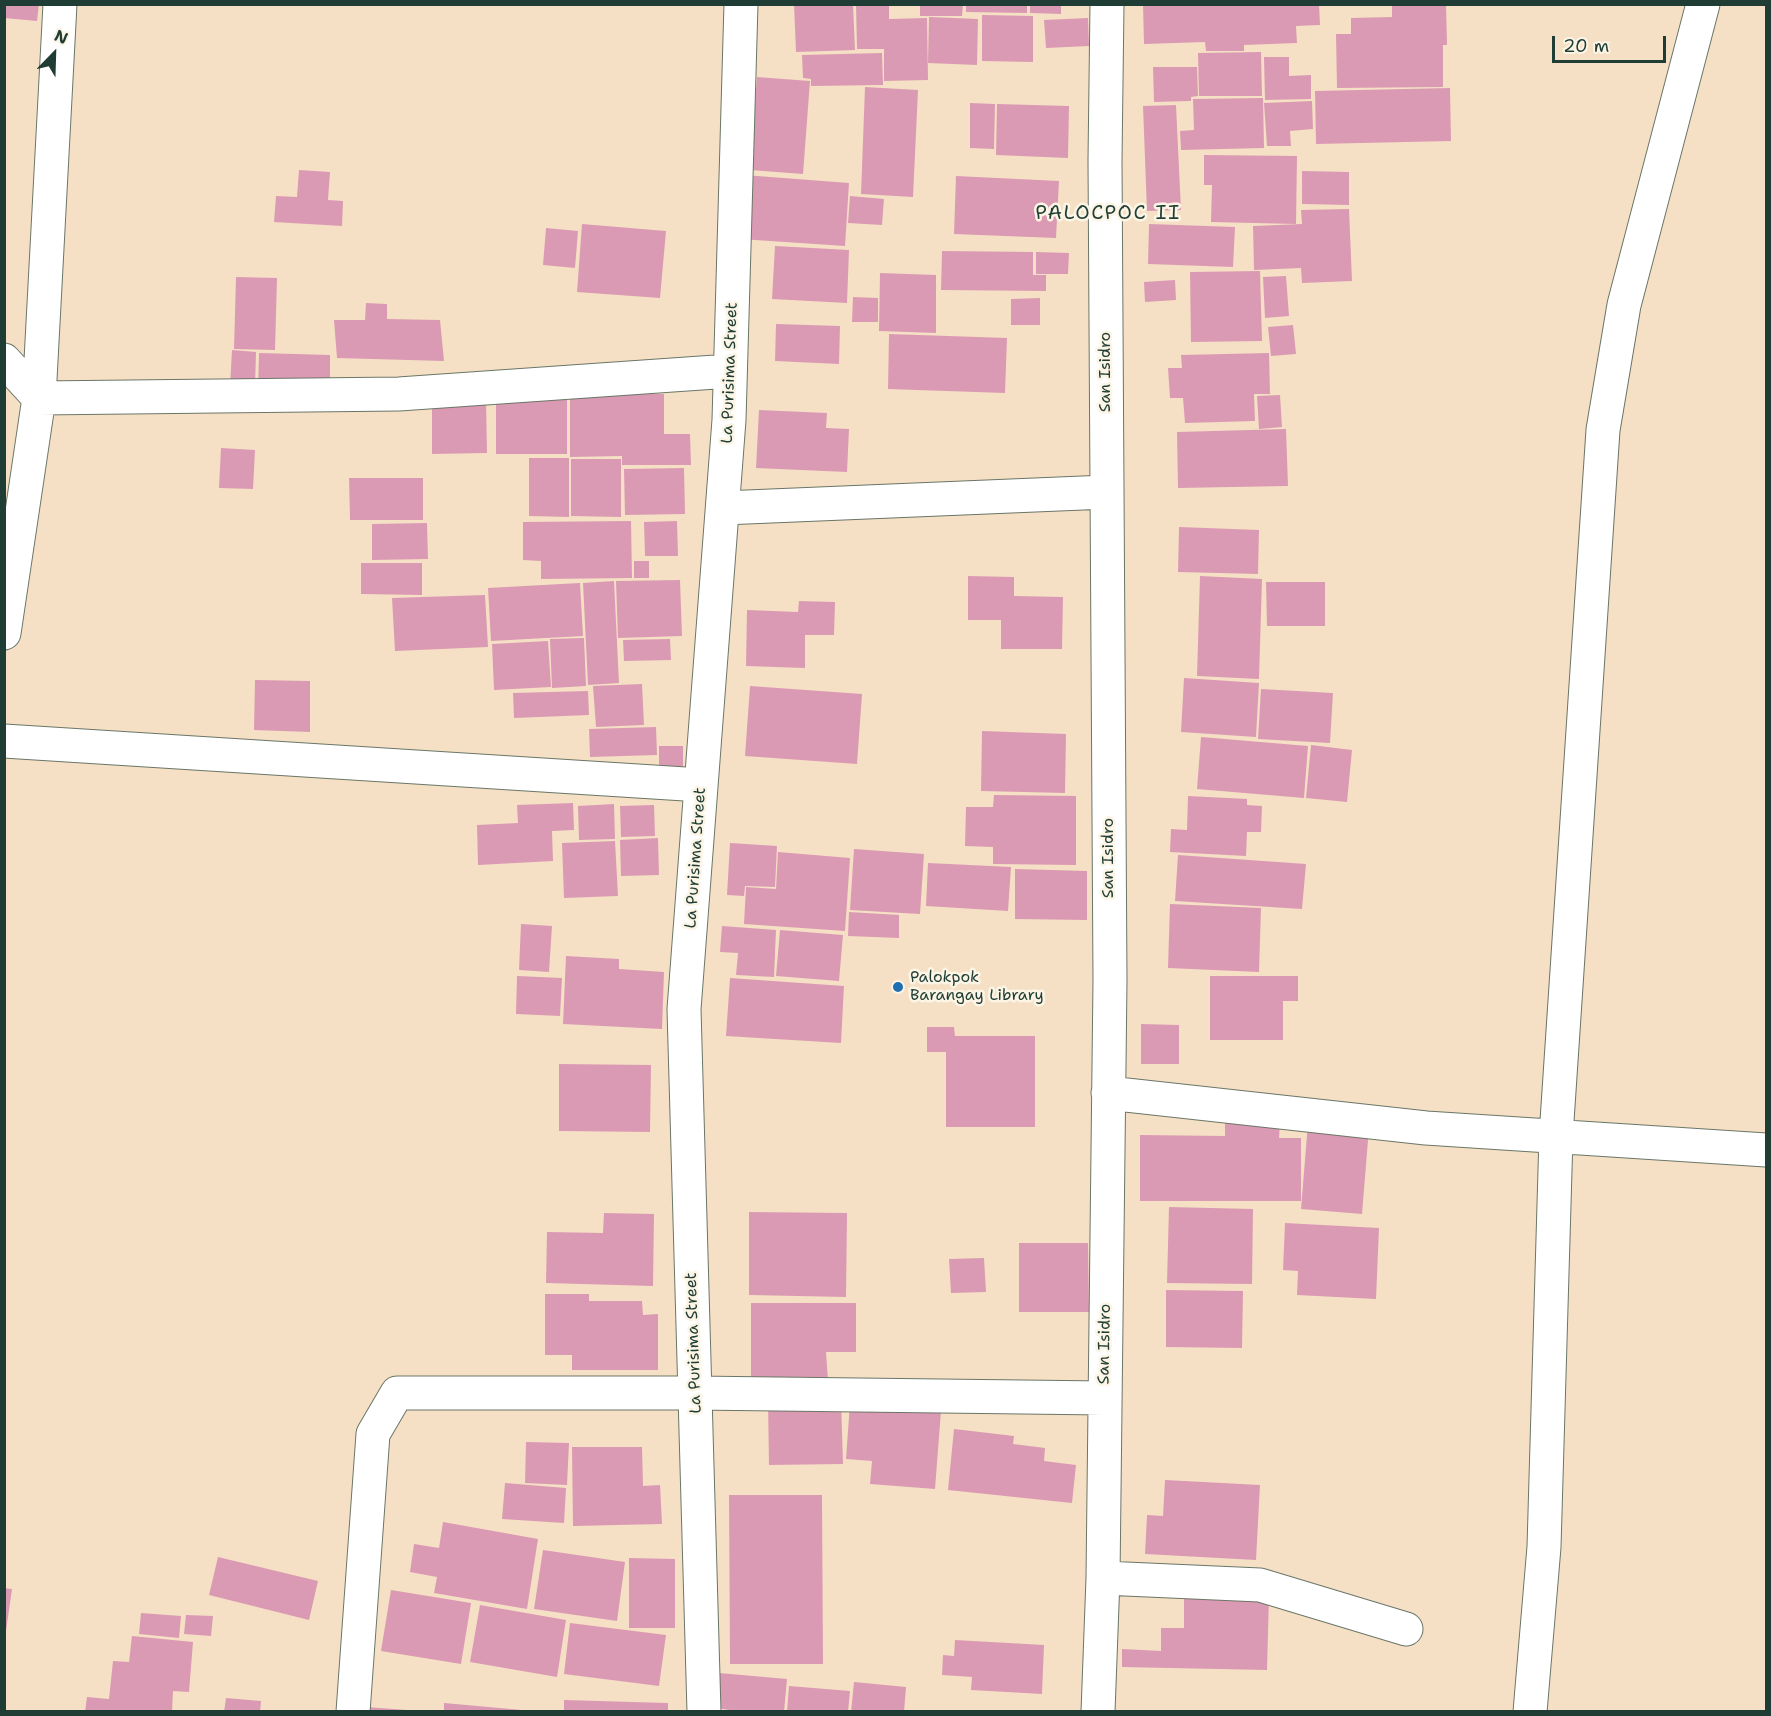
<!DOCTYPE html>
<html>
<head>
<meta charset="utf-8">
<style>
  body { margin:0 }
  #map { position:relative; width:1771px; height:1716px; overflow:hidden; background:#f5e0c5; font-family:"Shantell Sans",sans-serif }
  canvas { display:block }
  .frame { position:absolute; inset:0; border:6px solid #1f3d34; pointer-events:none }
  .north { position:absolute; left:24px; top:24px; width:60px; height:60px; -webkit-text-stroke:4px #fcf5e5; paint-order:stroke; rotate:23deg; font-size:16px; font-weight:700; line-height:24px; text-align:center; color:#1f3d34 }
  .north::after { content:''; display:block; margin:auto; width:21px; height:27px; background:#1f3d34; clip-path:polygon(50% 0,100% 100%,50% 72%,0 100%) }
  .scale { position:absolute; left:1552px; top:36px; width:114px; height:27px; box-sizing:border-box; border:3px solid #1f3d34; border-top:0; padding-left:8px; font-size:18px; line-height:21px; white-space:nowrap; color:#1f3d34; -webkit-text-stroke:4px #fcf5e5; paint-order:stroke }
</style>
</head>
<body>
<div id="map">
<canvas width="1771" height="1716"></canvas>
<div class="frame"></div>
<div class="north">N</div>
<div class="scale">20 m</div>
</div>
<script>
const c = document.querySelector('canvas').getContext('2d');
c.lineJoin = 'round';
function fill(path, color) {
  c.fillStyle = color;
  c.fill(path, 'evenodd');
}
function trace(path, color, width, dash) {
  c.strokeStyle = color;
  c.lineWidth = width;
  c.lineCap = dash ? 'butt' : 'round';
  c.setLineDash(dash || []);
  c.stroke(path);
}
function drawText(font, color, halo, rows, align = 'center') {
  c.font = font + ' "Shantell Sans",sans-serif';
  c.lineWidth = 5;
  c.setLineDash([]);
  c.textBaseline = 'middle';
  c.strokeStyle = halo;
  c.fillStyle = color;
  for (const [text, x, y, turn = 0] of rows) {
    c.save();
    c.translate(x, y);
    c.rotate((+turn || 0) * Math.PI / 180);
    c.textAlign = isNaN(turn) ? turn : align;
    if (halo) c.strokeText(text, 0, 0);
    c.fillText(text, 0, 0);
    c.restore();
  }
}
fill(new Path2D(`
  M4,4h35l-2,17 -33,-3z
  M794,4h59l2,46 -59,2z
  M856,4h33v15l38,-1 1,62 -44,1v-32h-27z
  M920,4h43l-1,12h-42z
  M966,4h61v9l-61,-1z
  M1030,4h31v10l-31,-1z
  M1143,4h176l1,21 -24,1 1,17 -53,2v6h-38l-1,-9 -61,2z
  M1392,4h54l1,41h-4v42l-106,1 -1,-54h15v-16l41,-1z
  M982,15l51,1v46l-51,-1z
  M929,17l49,2 -1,46 -49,-2z
  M1088,18l1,28 -43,2 -2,-28z
  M1261,52l1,44h-63l-1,-43z
  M882,53l1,32 -72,1v-7l-8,-1 -1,-23z
  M1264,57h25v19l22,-1v24l-46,1z
  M1153,67h44l1,29 -7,1v4l-37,1z
  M757,77l53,4 -7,93 -53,-4z
  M865,87l53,3 -5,107 -52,-3z
  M1450,88l1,53 -135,3 -1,-53z
  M1263,98l1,50 -83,2 -1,-19 14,-1 -1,-31z
  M1312,101l1,28 -23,2 1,15h-24l-3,-43z
  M970,103l25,1 -1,45 -24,-1z
  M997,104l72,2 -1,52 -72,-3z
  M1176,105l5,105 -34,1 -4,-105z
  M1204,155l93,1 -1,68 -85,-2 1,-37h-8z
  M299,170l31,2 -2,28 15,1 -1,25 -68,-4 2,-26 21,1z
  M1302,171l47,1v33l-47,-1z
  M744,175l105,8 -4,63 -105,-7z
  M956,176l103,5 -3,57 -102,-4z
  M850,196l34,3 -2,26 -34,-2z
  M1349,209l3,72 -50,2 -1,-15 -47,2 -1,-44 49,-2 -1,-14z
  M582,224l84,7 -6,67 -83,-6z
  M1149,224l86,3 -2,40 -85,-3z
  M546,228l32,3 -3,37 -32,-3z
  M775,246l74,4 -2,53 -75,-4z
  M942,251l91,1v23h13v16l-105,-1z
  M1036,252l33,1 -1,21h-32z
  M1260,271l2,70 -71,1 -1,-70z
  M880,273l56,2v58l-57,-2z
  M1286,276l3,40 -24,2 -2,-41z
  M236,277l41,1 -2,72 -41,-1z
  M1175,280l1,20 -31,2 -1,-20z
  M853,297l25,1v24h-26z
  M1040,298v27h-29v-26z
  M366,303l21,1v15l53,1 4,41 -107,-3 -3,-38h31z
  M776,324l64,2 -1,38 -64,-3z
  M1293,325l3,29 -25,2 -3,-29z
  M889,334l118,4 -2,55 -117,-4z
  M232,350l24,2 -1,35 -25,-1z
  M259,353l71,2v37l-72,-2z
  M1269,353l1,41h-16l1,27 -70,2 -2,-25h-13l-2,-30h14l-1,-13z
  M570,393l94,1v40h26l1,31h-69v-9l-52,1z
  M1280,395l2,32 -23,2 -2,-33z
  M496,396h71v58h-71z
  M432,399h54l1,54 -55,1z
  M759,410l68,3 -1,15 23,1 -2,43 -91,-4z
  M1286,429l2,57 -110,2 -1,-56z
  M221,448l34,2 -2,39 -34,-1z
  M529,458h40v59l-40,-1z
  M571,459h50v58l-50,-1z
  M684,468l1,46 -60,1 -1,-46z
  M349,478h74v42h-73z
  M631,521l1,57 -91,1v-18l-18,-1v-38z
  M677,521l1,35h-33l-1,-34z
  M427,523l1,36 -56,1v-36z
  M1179,527l80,3 -1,44 -80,-2z
  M634,561h15v17h-15z
  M361,563h61v32l-61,-1z
  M968,576l46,1v19l49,1 -1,52h-61v-29h-33z
  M1200,576l62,3 -3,100 -62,-3z
  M680,580l2,56 -64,2 -2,-57z
  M614,581l5,102 -31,2 -5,-102z
  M1266,582h59v44h-58z
  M580,583l3,53 -92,5 -3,-53z
  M485,595l3,52 -93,4 -3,-53z
  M799,601l36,1 -1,33h-29v33l-59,-2 1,-56 51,2z
  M584,638l2,48 -34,2 -2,-49z
  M670,639l1,21 -47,1 -1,-21z
  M548,641l3,46 -57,3 -2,-46z
  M1184,678l75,5 -3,54 -75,-5z
  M255,680l55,1v51l-56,-2z
  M642,684l2,41 -48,2 -3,-41z
  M750,686l112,8 -5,70 -112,-8z
  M1261,689l72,4 -3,50 -72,-4z
  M588,691l1,24 -75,3 -1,-25z
  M656,727l1,28 -67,2 -1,-28z
  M982,731l84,3 -1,59 -84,-2z
  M1201,737l107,9 -4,52 -107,-9z
  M1311,745l41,5 -5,52 -41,-4z
  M659,746h24v32h-24z
  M994,795l82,1v69l-83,-1v-17l-28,-1 1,-39h27z
  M1188,796l59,3v6l15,1 -1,26h-14l-1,24 -76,-4 1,-23 16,1z
  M573,803l1,27 -22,1 1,30 -75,4 -1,-40 41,-2 -1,-18z
  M614,804l1,35 -36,1 -1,-34z
  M654,805l1,31 -34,1 -1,-31z
  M658,838l1,37 -38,1 -1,-36z
  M615,841l3,55 -54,2 -2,-55z
  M730,843l47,3 -2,41 -30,-1 -1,10 -17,-1z
  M854,849l70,5 -4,60 -70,-4z
  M778,852l72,6 -5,73 -101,-7 2,-37 30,2z
  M1178,855l128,9 -4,45 -127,-8z
  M928,863l83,4 -3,44 -82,-5z
  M1015,869l72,2v49l-72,-1z
  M1170,904l91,4 -2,64 -91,-4z
  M849,912l50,3v23l-51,-2z
  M521,924l31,2 -3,46 -30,-2z
  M722,926l54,4 -2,47 -38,-2 2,-22 -18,-1z
  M780,930l63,5 -4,46 -63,-5z
  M566,956l53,3v10l45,3 -2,57 -99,-5z
  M517,976l45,2 -2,38 -44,-2z
  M1210,976h88v25h-15v39h-73z
  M730,978l114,8 -3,57 -115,-7z
  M1141,1024l38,1v39h-38z
  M927,1027h27l1,9h80v91h-89v-75h-19z
  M559,1064l92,1 -1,67 -91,-1z
  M1225,1122h55l-1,16h22v63h-161v-66l85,1z
  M1308,1123l61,5 -7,86 -61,-5z
  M1169,1207l84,2 -1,75 -85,-1z
  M749,1212l98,1 -1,84 -97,-2z
  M604,1213l50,1 -1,72 -107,-3 1,-51 56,1z
  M1285,1223l94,5 -3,71 -79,-4 1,-24 -15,-1z
  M1019,1243h69l1,69h-70z
  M984,1258l2,34 -35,1 -2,-34z
  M1166,1290l77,1 -1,57 -76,-1z
  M545,1294h44v7h53l1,14 15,-1v56h-86v-15h-27z
  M751,1303h105v49h-30l2,28 -77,1z
  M841,1399l2,65 -74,1 -1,-65z
  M850,1403l91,8 -6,78 -65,-5 2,-23 -26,-2z
  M954,1429l60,7 -1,8 32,4 -1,13 32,4 -4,38 -124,-13z
  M526,1442l43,1 -2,42 -42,-2z
  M572,1447h70l1,39 17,-1 2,39 -89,2z
  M1165,1480l95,5 -4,75 -111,-6 2,-39 16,1z
  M505,1483l61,5 -2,35 -62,-4z
  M729,1495h93l1,169h-93z
  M443,1522l95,17 -11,70 -93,-16 3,-16 -27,-5 4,-28 25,4z
  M543,1550l82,12 -8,59 -83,-12z
  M218,1557l100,24 -9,39 -100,-25z
  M629,1558l46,1v69h-46z
  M4,1588l8,1 -6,42h-2z
  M391,1590l80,13 -10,61 -80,-13z
  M1184,1594l85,2 -2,74 -145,-3v-18l39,2v-23h23z
  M480,1605l86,15 -9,57 -87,-15z
  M141,1613l40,3 -2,22 -40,-4z
  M186,1615l27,1 -2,20 -27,-2z
  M570,1623l96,12 -7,51 -95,-12z
  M132,1636l61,6 -4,50 -16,-1 -1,21h-87l2,-15 22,2 4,-38 16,1z
  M955,1640l89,5 -2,49 -71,-4 1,-13 -30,-2 1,-20 11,1z
  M719,1673l68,6 -3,33h-41l-27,-4z
  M854,1682l52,5 -2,25h-53z
  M789,1686l61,5 -2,21h-61z
  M226,1698l35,3 -1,11h-36z
  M564,1700l104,3v9h-104z
  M444,1703l78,7v2h-78z
  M366,1707l41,3v2h-41z`), '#db9ab3');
const minor = new Path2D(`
  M4,360l35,38 360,-4 331,-23
  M723,508l384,-16
  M4,633l35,-235 21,-394
  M4,741l697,44
  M1108,1093l318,35 340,22
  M1103,1578l157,7 146,44
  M353,1712l20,-278 24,-41h298l409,5
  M704,1712l-20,-703 45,-589 12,-416
  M1098,1712l5,-134 7,-598 -5,-820 2,-156
  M1530,1712l14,-165 12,-411 47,-706 21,-125 79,-301`);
trace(minor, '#6a7667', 35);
trace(minor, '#fff', 33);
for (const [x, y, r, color] of [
  [898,987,6,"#1f6fb2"]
]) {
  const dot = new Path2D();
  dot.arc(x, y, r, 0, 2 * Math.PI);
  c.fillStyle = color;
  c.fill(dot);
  trace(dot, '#fcf5e5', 2);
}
drawText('16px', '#1f3d34', '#fcf5e5', [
  ["San Isidro",1106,372,-90],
  ["La Purisima Street",730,373,-88],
  ["La Purisima Street",696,858,-86],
  ["San Isidro",1109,858,-90],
  ["La Purisima Street",694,1343,-92],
  ["San Isidro",1105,1344,-89]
]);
drawText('16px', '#1f3d34', '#fcf5e5', [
  ["Palokpok",910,978],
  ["Barangay Library",910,996]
], 'left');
c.letterSpacing = '1.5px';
drawText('20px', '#1f3d34', '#fcf5e5', [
  ["PALOCPOC II",1108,214]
]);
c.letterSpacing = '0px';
</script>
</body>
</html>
